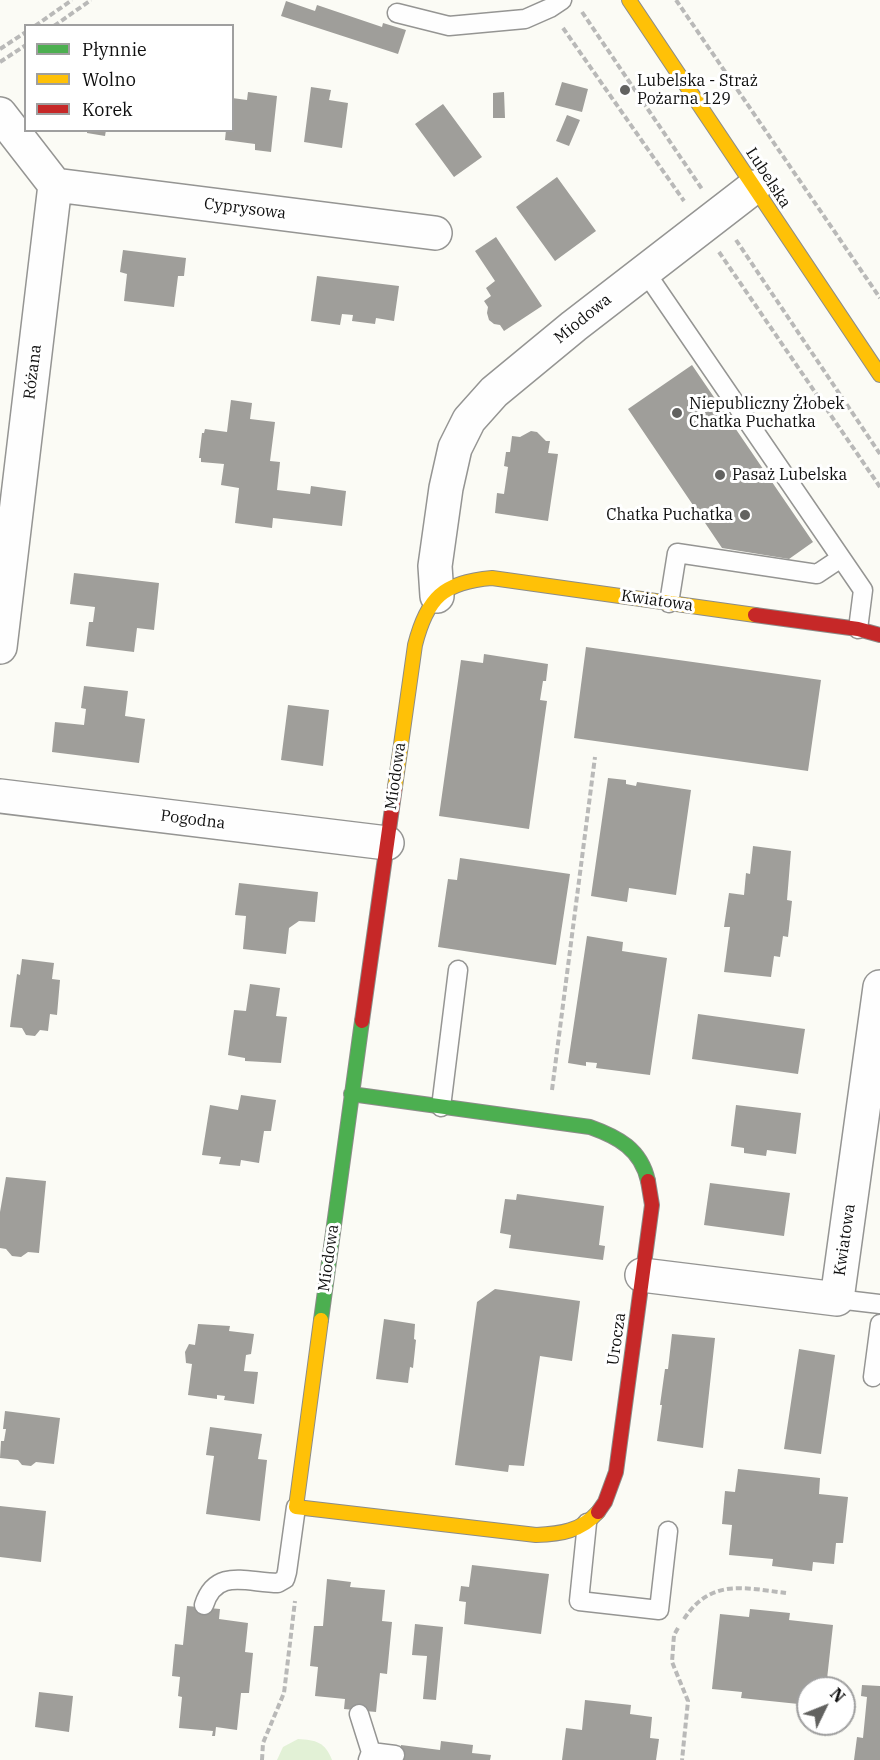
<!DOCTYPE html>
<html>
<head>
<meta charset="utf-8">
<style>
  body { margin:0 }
  #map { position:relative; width:880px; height:1760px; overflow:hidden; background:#fbfbf5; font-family:"IBM Plex Serif",serif }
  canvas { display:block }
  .legend { position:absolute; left:24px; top:24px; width:210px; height:108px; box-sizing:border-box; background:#fff; border:2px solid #9f9f9f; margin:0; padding:8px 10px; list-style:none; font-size:18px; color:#0f0f0f }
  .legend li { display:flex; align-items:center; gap:12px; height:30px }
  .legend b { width:30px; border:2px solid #9f9f9f }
  .north { position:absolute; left:796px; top:1676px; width:60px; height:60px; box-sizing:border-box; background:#fff; border:2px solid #9f9f9f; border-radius:50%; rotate:47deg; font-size:16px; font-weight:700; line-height:24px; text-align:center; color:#0f0f0f }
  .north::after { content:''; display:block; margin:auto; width:21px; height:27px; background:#626260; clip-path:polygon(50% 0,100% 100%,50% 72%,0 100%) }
</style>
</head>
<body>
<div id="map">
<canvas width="880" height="1760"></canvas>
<ul class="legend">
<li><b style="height:8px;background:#4caf50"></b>Płynnie</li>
<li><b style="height:8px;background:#ffc107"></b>Wolno</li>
<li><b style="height:8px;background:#c62828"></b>Korek</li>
</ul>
<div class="north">N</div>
</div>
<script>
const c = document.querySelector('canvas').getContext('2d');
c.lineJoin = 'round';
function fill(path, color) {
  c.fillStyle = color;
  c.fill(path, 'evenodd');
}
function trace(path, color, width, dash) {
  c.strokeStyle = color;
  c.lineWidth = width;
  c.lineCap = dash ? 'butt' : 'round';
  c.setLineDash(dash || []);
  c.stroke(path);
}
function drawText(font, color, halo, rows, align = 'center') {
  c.font = font + ' "IBM Plex Serif",serif';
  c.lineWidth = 6;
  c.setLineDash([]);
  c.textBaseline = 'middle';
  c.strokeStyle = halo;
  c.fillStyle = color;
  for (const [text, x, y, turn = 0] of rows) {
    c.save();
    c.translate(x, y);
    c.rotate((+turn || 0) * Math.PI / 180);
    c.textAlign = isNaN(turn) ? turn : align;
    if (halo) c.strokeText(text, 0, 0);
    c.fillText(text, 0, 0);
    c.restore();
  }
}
fill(new Path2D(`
  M298,1739c18,1 27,3 34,21h-55l6,-13z`), '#e2f1d6');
fill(new Path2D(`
  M286,1l29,10 2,-6 65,22 1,-4 23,7 -8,24 -117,-38z
  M562,82l26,7 -6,23 -27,-7z
  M311,87l20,3 -2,10 19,3 -6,45 -38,-6z
  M248,92l29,4 -6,56 -16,-2v-6l-30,-4 1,-10h6v-32l15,2z
  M504,92l1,26h-12v-25z
  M443,104l39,53 -28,20 -39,-53z
  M567,115l13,5 -11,26 -13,-5z
  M87,130h19l-1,6 -18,-3z
  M557,177l39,54 -41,30 -39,-54z
  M496,237l46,69 -38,25 -4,-6 -6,-1 -5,-4 -2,-7 1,-6 -4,-6 7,-5 -5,-8 9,-7 -20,-30z
  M123,250l63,8 -2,18h-6l-4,31 -50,-6 3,-27 -7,-2z
  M317,276l82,10 -5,35 -18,-3 -1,6 -23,-3 1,-6 -11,-1 -2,11 -29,-4z
  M692,365l121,177 -24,17 -67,-11 -94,-139z
  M231,400l21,3 -2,16 25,3 -5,39 10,1 -3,28 33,4 1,-8 35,5 -4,35 -69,-8 -1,10 -37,-5 4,-35 -18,-3 3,-21 -23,-2v-4h-2l3,-25h2l1,-4 22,3z
  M531,431l6,1 9,9h4l-2,12 10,1 -10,67 -53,-8 2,-20 7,1 4,-27 -4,-1 2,-14h4l2,-16 8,1z
  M74,573l85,10 -5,47 -17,-2 -3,24 -48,-6 3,-24h4l2,-15 -25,-3z
  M586,647l235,33 -13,91 -234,-33z
  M484,654l64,10 -2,17h-3l-3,19 7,1 -18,128 -90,-13 22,-156 22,3z
  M84,686l44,5 -3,25 20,3 -6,44 -87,-11 3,-30 29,3 2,-16 -5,-1z
  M288,705l41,5 -6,56 -42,-6z
  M608,778l18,2v4l10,2 1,-4 54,8 -15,105 -47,-7 -2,14 -36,-6z
  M753,846l38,5 -4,49 5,1 -4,36 -5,-1 -3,21 -6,-1 -3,21 -47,-5 6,-45h-6l5,-34 15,2 2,-22 4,1z
  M460,858l110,16 -14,91 -118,-18 10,-68 9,1z
  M239,883l79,9 -3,30 -16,-1 -10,7 -3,26 -43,-5 3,-33 -11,-1z
  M587,936l36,6 -1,9 45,7 -17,117 -54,-7 1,-5 -11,-1v4l-18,-3z
  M22,959l32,4 -2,16 8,1 -3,35 -7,-1 -2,17 -8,-1 -5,6 -9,-1 -4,-7 -12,-1 7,-53 3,1z
  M250,984l30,4 -4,28 11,1 -6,46 -36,-2v-3l-17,-3 6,-45 12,1z
  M698,1014l107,15 -7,45 -106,-15z
  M241,1095l35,5 -5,31h-7l-5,32 -18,-3 -1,6 -21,-2 2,-7 -19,-2 8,-50 28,5z
  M736,1105l65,8 -5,41 -29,-4 -1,6 -22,-3v-5l-13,-2z
  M6,1177l40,4 -7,72 -11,-1 -7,5 -9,-1 -6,-7 -6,-1v-36z
  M710,1183l80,10 -6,43 -80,-11z
  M517,1194l87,12 -5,39 6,1 -2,14 -94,-12 2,-13 -11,-2 5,-34 11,1z
  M495,1289l85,12 -8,60 -32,-5 -16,110 -15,-1 -1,7 -53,-7 22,-163z
  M384,1319l31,5 -1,15 2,1 -3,28 -3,-1 -2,16 -32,-4z
  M198,1324l32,2 -1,5 25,3 -3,20 -5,1 -2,16 14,1 -4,32 -30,-4 1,-4 -8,-1v4l-29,-4 4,-31 -6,-1 -1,-11 4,-8 6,1z
  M672,1334l43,4 -12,110 -46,-7 5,-36h-2l5,-36h3z
  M799,1349l36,6 -14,99 -37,-5z
  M5,1411l55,7 -6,46 -18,-2 -5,4 -9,-1 -4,-5 -18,-2 1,-17h3l2,-12h-3z
  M210,1427l52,7 -4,25 9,1 -7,61 -54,-7 8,-58 -8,-1z
  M738,1469l82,9 -1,16 29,3 -5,46h-7l-2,21 -21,-2 -1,9 -40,-5 1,-7 -44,-4 3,-30 -10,-1 3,-33 10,1z
  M0,1506l46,5 -5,51 -41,-5z
  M472,1565l77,9 -8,60 -77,-10 2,-22 -7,-1 2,-15 8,1z
  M327,1579l24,3 -1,5 35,3 -3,31 10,1 -5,52 -7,-1 -4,39 -32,-3 1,-10 -30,-3 3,-29 -8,-1 4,-40h9z
  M187,1606l33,3 -1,10 29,4 -3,29 8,1 -4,40h-8l-4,37 -21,-3 -1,9h-3l1,-5 -34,-3 3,-31 -4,-1 2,-19 -8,-1 3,-32 8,1z
  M750,1609l40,4 -1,7 44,5 -7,63h-18v17l-67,-7 1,-6 -30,-3 8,-75 29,3z
  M415,1624l28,3 -7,73 -13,-1 4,-43 -15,-1z
  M862,1685l18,1v74h-26l3,-23 6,1 4,-41 -6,-1z
  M39,1692l34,4 -4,36 -34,-5z
  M585,1700l46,5 -1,9 22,3 -2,21 9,1 -3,21h-94l4,-32 16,2z
  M441,1741l32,4 -1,8 19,2 -1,5h-91l2,-15 39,5z`), '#9f9e9a');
const lane = new Path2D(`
  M397,13l52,13 76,-7 25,-11 12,-8
  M644,270l219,320 -5,39
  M669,603l8,-50 140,21 24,-16
  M441,1107l17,-137
  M837,1299l43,5
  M873,1377l7,-53
  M587,1523l-8,78 80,9 9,-79
  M204,1605c12,-38 44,-22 74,-22l7,-4 2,-7 9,-65
  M359,1714l12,38 -3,8
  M371,1752l24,3`);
const street = new Path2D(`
  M0,114l55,71 -55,462
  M55,185l380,48
  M437,596l-2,-30 11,-78 9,-40 14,-28 25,-28 80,-66 180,-139
  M0,796l387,47
  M642,1275l195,24 43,-312`);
const fast = new Path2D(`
  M351,1094l239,33c28,10 51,22 58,54
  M321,1320l41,-299`);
const slow = new Path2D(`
  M629,0l251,375
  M395,787l20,-142c12,-47 28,-63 77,-67l263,37
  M321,1320l-25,187 240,28c25,-1 45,-4 62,-23`);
const jam = new Path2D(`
  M755,615l103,14 22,6
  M362,1021l33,-234
  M598,1512l7,-10 11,-30 36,-267 -4,-24`);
trace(lane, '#959593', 21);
trace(street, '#959593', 36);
trace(fast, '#8c8c89', 16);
trace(slow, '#8c8c89', 16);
trace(jam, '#8c8c89', 16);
trace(new Path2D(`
  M676,0l204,298
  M582,12l120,177
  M35,26l37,-26
  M54,26l37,-26
  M563,28l121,173
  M0,49l26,-17
  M0,62l26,-17
  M736,240l144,214
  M719,252l161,235
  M552,1090l43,-333
  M684,1619c27,-41 60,-31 102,-26
  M678,1628l-4,7 -2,27 16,39 -6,59
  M262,1760l1,-17 21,-50 11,-92`), '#b9b9b8', 4, [6, 3]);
trace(lane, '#fefefe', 18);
trace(street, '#fefefe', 33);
trace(fast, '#4caf50', 14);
trace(slow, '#ffc107', 14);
trace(jam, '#c62828', 14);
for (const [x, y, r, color] of [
  [625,90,6,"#626260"],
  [677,413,6,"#626260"],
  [720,475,6,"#626260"],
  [745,515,6,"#626260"]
]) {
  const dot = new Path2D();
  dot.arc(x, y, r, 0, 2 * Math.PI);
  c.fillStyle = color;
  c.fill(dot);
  trace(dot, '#fff', 2);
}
drawText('16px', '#0f0f0f', '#fff', [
  ["Lubelska - Straż",637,81],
  ["Pożarna 129",637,99],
  ["Niepubliczny Żłobek",689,404],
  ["Chatka Puchatka",689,422],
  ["Pasaż Lubelska",732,475],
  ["Chatka Puchatka",733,515,"right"]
], 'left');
drawText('16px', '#0f0f0f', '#fff', [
  ["Lubelska",768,178,57],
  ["Cyprysowa",245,209,7],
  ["Miodowa",583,319,-39],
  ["Różana",33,372,-83],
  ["Kwiatowa",657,601,8],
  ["Miodowa",396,776,-82],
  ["Pogodna",193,820,7],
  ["Kwiatowa",845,1240,-82],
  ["Miodowa",329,1258,-82],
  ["Urocza",617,1339,-82]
]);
</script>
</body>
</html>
